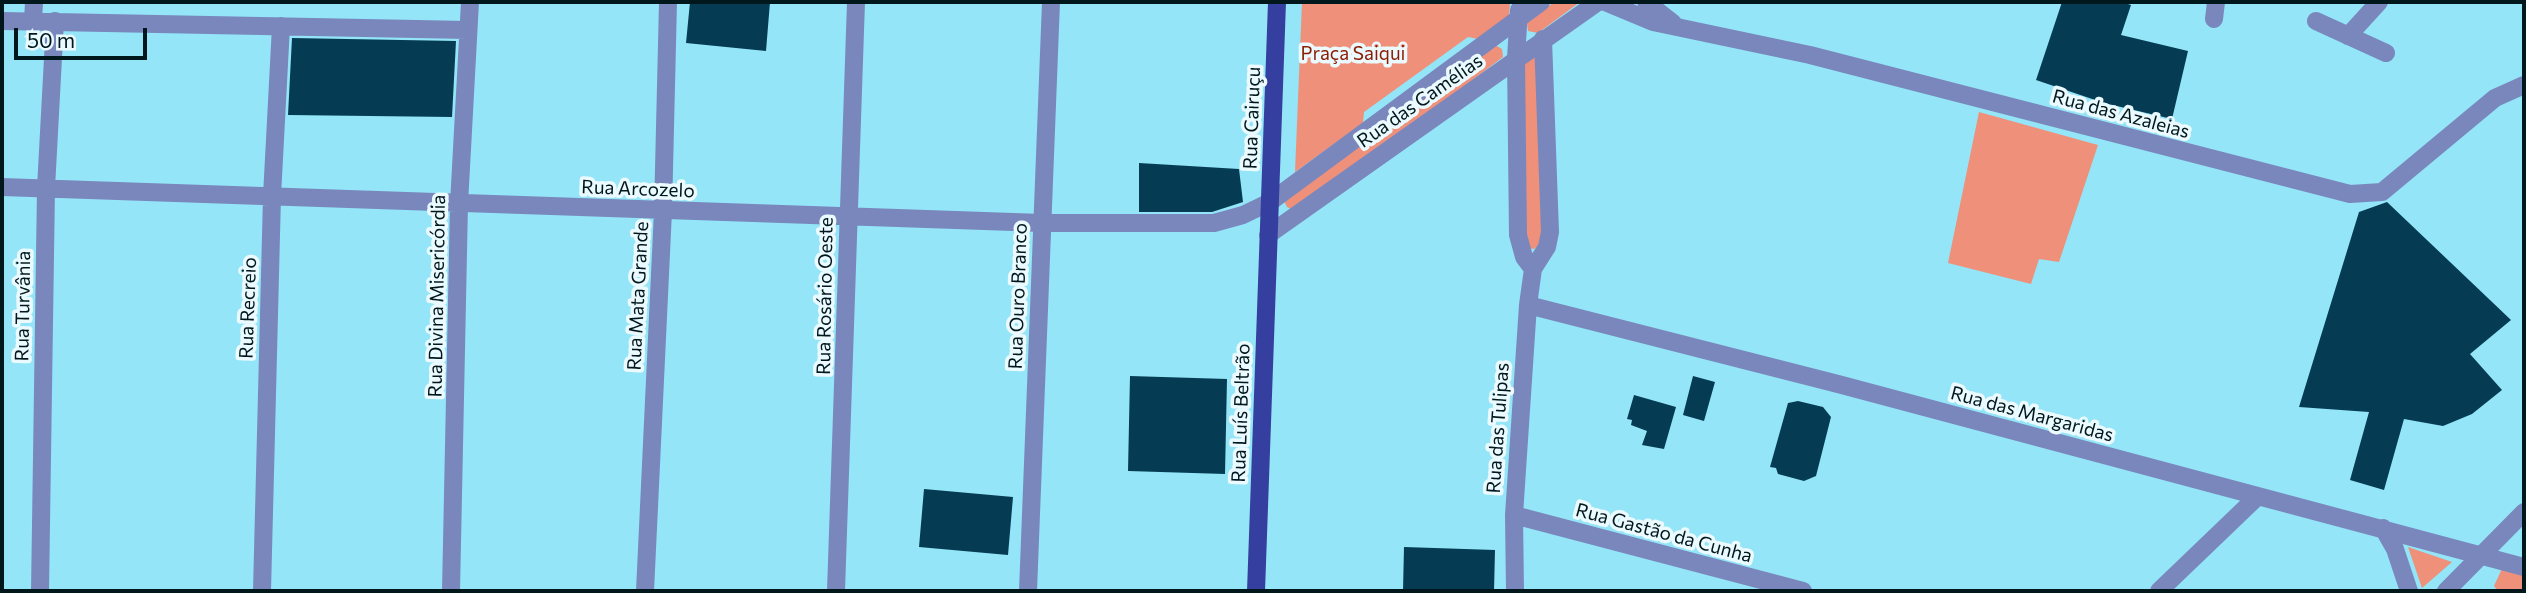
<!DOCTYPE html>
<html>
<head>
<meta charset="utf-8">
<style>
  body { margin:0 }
  #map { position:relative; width:2526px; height:593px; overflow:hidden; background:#94e5f7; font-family:Commissioner,sans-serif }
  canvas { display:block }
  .frame { position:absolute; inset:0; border:4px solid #00171c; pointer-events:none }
  .scale { position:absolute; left:14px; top:28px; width:133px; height:32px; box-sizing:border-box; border:4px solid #00171c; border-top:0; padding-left:9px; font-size:21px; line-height:24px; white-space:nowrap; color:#00171c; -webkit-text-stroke:5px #ebfafe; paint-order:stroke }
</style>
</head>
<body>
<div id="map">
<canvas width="2526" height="593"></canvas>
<div class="frame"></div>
<div class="scale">50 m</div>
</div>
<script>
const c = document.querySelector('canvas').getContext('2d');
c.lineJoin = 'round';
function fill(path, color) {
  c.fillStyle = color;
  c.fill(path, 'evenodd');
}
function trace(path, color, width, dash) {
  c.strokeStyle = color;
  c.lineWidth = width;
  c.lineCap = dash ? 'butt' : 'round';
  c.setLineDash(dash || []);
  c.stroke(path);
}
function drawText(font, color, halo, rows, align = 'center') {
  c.font = font + ' Commissioner,sans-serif';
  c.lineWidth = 7;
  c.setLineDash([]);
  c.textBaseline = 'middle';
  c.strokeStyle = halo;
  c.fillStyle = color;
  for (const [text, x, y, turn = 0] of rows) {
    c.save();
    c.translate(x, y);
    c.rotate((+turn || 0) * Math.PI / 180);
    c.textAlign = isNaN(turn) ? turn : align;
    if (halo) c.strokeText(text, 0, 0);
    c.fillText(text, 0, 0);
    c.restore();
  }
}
fill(new Path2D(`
  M1302,2h208l-1,15 -31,22 -10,-2 -104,75 -1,11 -68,49z
  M1554,2h26l-42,31 -10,-2 -1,-8z
  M1495,45l7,4 1,8 -206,155 -10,-5 -3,-6z
  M1537,54l5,188 -8,7 -7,-1 -4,-6v-177z
  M1979,112l119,33 -39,117 -20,-3 -8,25 -83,-21z
  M2408,547l44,15 -30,26z
  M2505,562l19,6v23h-26l-4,-5z`), '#ef907b');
fill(new Path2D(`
  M690,2h80l-4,49 -80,-8z
  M2062,2h60l9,3 -10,30 67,16 -16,68 -68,-16 -68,-23z
  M292,38l164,3 -4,76 -164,-2z
  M1139,163l100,6 4,33 -31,10h-73z
  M2387,202l124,118 -41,34 32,36 -30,24 -29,12 -39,-7 -20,71 -34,-10 19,-68 -70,-5 60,-195z
  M1130,376l97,3 -2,95 -97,-3z
  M1693,376l22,6 -11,39 -21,-6z
  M1634,395l42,12 -12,42 -22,-4 5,-14 -16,-6 1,-5 -5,-1z
  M1798,401l25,6 8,10 -15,59 -12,5 -26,-7 -2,-6 -6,-1 18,-64z
  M924,489l89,8 -5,58 -89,-8z
  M1404,547l91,3 -1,41h-91z`), '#053c54');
trace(new Path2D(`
  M1605,2l48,20 157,33 540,139 32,-2 113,-94 29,-13
  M1646,2l27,21
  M1519,10l-3,48 2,177 6,22 9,12
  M2214,19l2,-17
  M2,21l466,9
  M33,21l1,-19
  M2316,21l70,32
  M2348,36l31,-34
  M2,187l1040,36h172l29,-8 27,-13 271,-200
  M1268,235l330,-233
  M1528,305l310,79 686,183
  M1514,515l289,76
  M2383,528l12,21 14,42
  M40,591l6,-403 9,-167
  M262,591l10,-395 9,-170
  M451,591l8,-387 11,-202
  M645,591l18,-380 5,-209
  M836,591l20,-589
  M1028,591l23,-589
  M1515,591l-1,-76 14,-210 5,-36 14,-22 3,-15 -7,-193
  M2159,591l99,-95
  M2446,591l78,-79`), '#7a87bc', 18);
trace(new Path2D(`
  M1256,591l21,-589`), '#353f9f', 18);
drawText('19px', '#8c1c02', '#ebfafe', [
  ["Praça Saiqui",1353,54]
]);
drawText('19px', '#00171c', '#ebfafe', [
  ["Rua das Camélias",1420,101,-35],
  ["Rua das Azaleias",2121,114,15],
  ["Rua Cairuçu",1252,118,-88],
  ["Rua Arcozelo",638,189,2],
  ["Rua Divina Misericórdia",437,296,-89],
  ["Rua Mata Grande",638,296,-87],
  ["Rua Rosário Oeste",825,296,-89],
  ["Rua Ouro Branco",1018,296,-88],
  ["Rua Turvânia",23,306,-89],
  ["Rua Recreio",248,308,-88],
  ["Rua Luís Beltrão",1241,413,-88],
  ["Rua das Margaridas",2032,414,15],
  ["Rua das Tulipas",1498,428,-86],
  ["Rua Gastão da Cunha",1664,533,15]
]);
</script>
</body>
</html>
